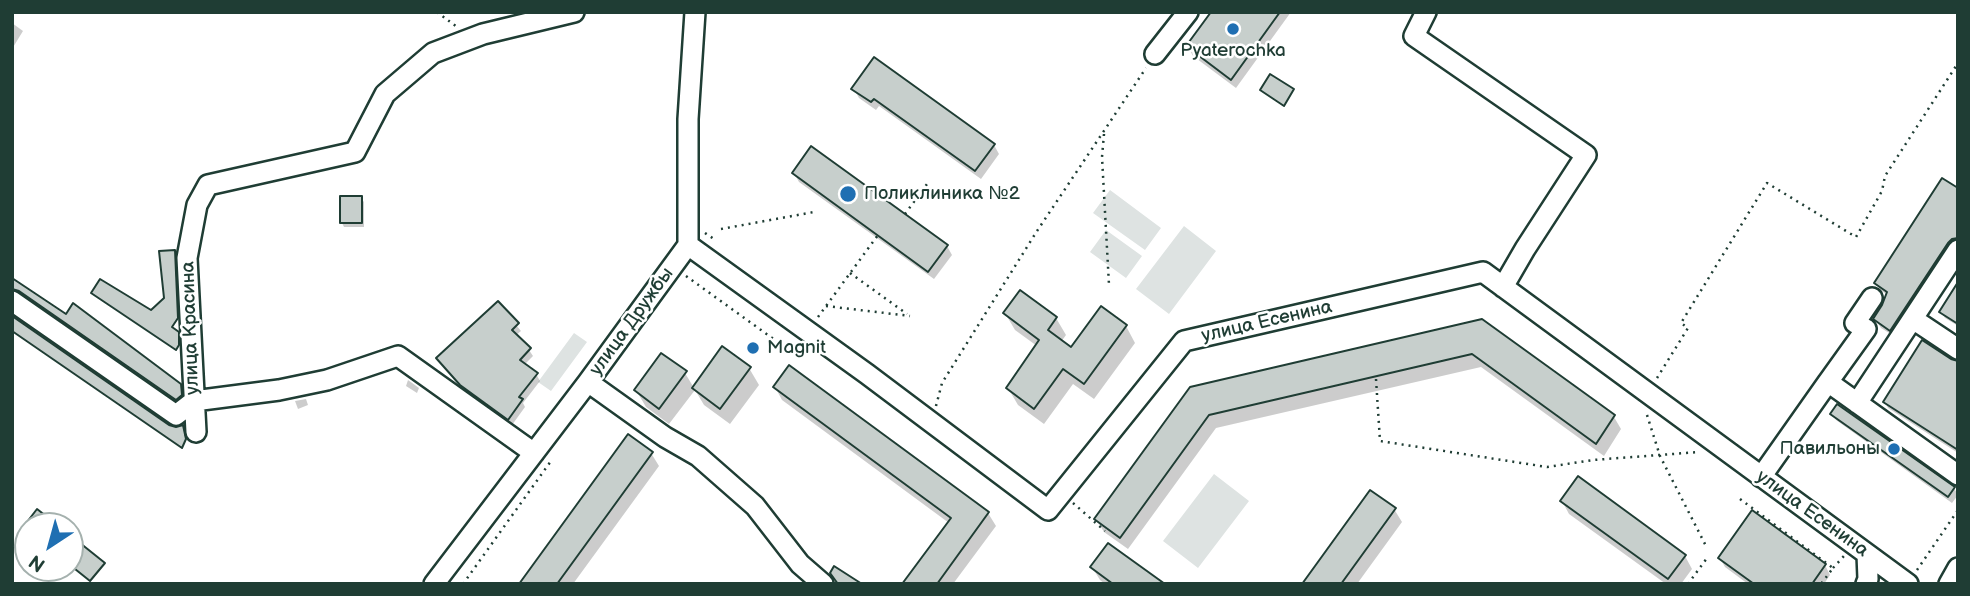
<!DOCTYPE html>
<html>
<head>
<meta charset="utf-8">
<style>
  body { margin:0 }
  #map { position:relative; width:1970px; height:596px; overflow:hidden; background:#fff; font-family:"Balsamiq Sans",sans-serif }
  canvas { display:block }
  .frame { position:absolute; inset:0; border:14px solid #1f3d34; pointer-events:none }
  .north { position:absolute; left:14px; top:512px; width:70px; height:70px; box-sizing:border-box; background:#fff; border:2px solid #a5b1ae; border-radius:50%; rotate:216deg; font-size:19px; font-weight:700; line-height:28px; text-align:center; color:#1f3d34 }
  .north::after { content:''; display:block; margin:auto; width:24px; height:32px; background:#1f6fb2; clip-path:polygon(50% 0,100% 100%,50% 72%,0 100%) }
</style>
</head>
<body>
<div id="map">
<canvas width="1970" height="596"></canvas>
<div class="frame"></div>
<div class="north">N</div>
</div>
<script>
const c = document.querySelector('canvas').getContext('2d');
c.lineJoin = 'round';
function fill(path, color) {
  c.fillStyle = color;
  c.fill(path, 'evenodd');
}
function trace(path, color, width, dash) {
  c.strokeStyle = color;
  c.lineWidth = width;
  c.lineCap = dash ? 'butt' : 'round';
  c.setLineDash(dash || []);
  c.stroke(path);
}
function drawText(font, color, halo, rows, align = 'center') {
  c.font = font + ' "Balsamiq Sans",sans-serif';
  c.lineWidth = 5;
  c.setLineDash([]);
  c.textBaseline = 'middle';
  c.strokeStyle = halo;
  c.fillStyle = color;
  for (const [text, x, y, turn = 0] of rows) {
    c.save();
    c.translate(x, y);
    c.rotate((+turn || 0) * Math.PI / 180);
    c.textAlign = isNaN(turn) ? turn : align;
    if (halo) c.strokeText(text, 0, 0);
    c.fillText(text, 0, 0);
    c.restore();
  }
}
fill(new Path2D(`
  M1110,190l51,38 -16,22 -52,-37z
  M1184,226l32,25 -47,63 -33,-25z
  M1106,230l36,26 -16,22 -36,-26z
  M574,333l13,9 -36,49 -13,-9z
  M1214,474l35,27 -51,67 -35,-27z`), '#dee3e2');
fill(new Path2D(`
  M1213,12h78l-55,76 -43,-32 -5,-9z
  M12,23l11,8 -11,18z
  M854,89l140,56 5,9 -18,25 -102,-73 -3,4 -17,-12z
  M794,173l153,73 5,9 -18,24 -135,-97z
  M1958,188v57l-64,91 -13,-8 -6,-9 13,-24 -8,-5 -4,-7z
  M361,198l3,4v25h-20l-2,-4z
  M1958,286v40l-13,-8 -4,-6z
  M498,303l23,28 -6,5 14,14 4,6 -9,9 12,9 4,7 -17,22 2,4 -13,18 -46,-34 -28,-33z
  M1005,313l51,5 10,17 -5,7 11,7 54,-23 9,17 -41,56 -21,-15 -29,40 -26,-19 -10,-17 29,-42 -22,-16z
  M1482,321l132,96 7,12 -17,27 -123,-89 -265,61 -88,121 -24,-17 -8,-13 95,-130z
  M1951,361l7,2v90l-70,-45 -3,-6z
  M790,367l198,146 8,13 -43,58h-49l45,-61 -167,-123 -7,-13z
  M749,368l10,17 -29,39 -26,-19 -9,-15 -26,34 -23,-17 -10,-17 49,-17 9,15z
  M408,380l11,8 -2,5 -11,-7z
  M306,399l2,6 -10,4 -3,-8z
  M1832,414l122,74 4,7 -6,8 -116,-83z
  M651,453l8,13 -86,118h-52z
  M1562,501l123,55 7,13 -11,15h-15l-97,-70z
  M1394,509l8,13 -45,62h-53z
  M1720,558l105,7 5,10 -6,9h-76l-23,-17z
  M1092,567l68,17h-55l-5,-4z`), '#0003');
const building = new Path2D(`
  M1211,12h69l-49,68 -45,-34z
  M874,57l121,87 -20,27 -101,-72 -3,3 -20,-13z
  M1270,74l24,15 -10,17 -24,-16z
  M811,146l137,99 -20,27 -136,-99z
  M1942,178l16,10v50l-6,1 -4,4 -58,88 -17,-12 9,-14 5,-13 -13,-9z
  M340,196h22v27h-22z
  M175,250l3,68 -6,9 7,5v13l-3,5 -85,-57 9,-14 51,31 13,-12 -5,-47z
  M12,278l54,36 7,-11 108,81 1,11 -6,5 -157,-109 -7,-2z
  M1958,282v42l-19,-12z
  M1020,290l37,27 -9,13 23,17 30,-41 26,19 -43,59 -21,-15 -29,40 -28,-21 33,-48 -36,-27z
  M498,301l21,22 -7,7 19,18 -11,12 18,13 -19,24 4,2 -15,21 -48,-35 -24,-27z
  M12,316l157,109 7,2 7,-2 3,14 -4,9 -170,-117z
  M1482,319l133,96 -19,29 -124,-90 -263,61 -89,123 -26,-19 96,-132z
  M1922,340l29,19 7,2v89l-75,-48z
  M722,346l29,21 -31,42 -28,-21z
  M661,353l26,18 -28,38 -25,-19z
  M789,365l200,147 -52,72h-35l49,-66 -178,-131z
  M1837,404l118,83 -7,10 -118,-83z
  M628,434l25,18 -96,132h-38z
  M1578,476l108,79 -18,24 -108,-78z
  M1370,490l26,18 -55,76h-39z
  M37,509l22,17h-35z
  M1752,510l74,54 -14,20h-58l-36,-26z
  M70,535l35,28 -15,18 -20,-16z
  M1108,543l57,41h-52l-23,-17z
  M834,566l28,18h-24l-8,-11z`);
fill(building, '#c7cfcc');
trace(building, '#1f3d34', 2);
const minor = new Path2D(`
  M1426,12l-12,24 172,119 -61,94 -22,38
  M1155,54l33,-42
  M688,245l179,129 181,136 136,-169 299,-69 425,312
  M12,301l164,114 18,-14 85,-11 48,-10 71,-24 136,97
  M1913,319l45,30
  M588,382l77,55 33,19 57,50 45,58 23,20
  M1828,382l38,-53 -11,-6 17,-25
  M1857,403l101,-153
  M196,432l-9,-174 10,-53 11,-20 147,-33 30,-58 48,-41 50,-19 91,-22
  M1761,477l67,-95 130,93
  M434,584l154,-202 100,-137v-126l7,-107
  M1866,584l2,-5 -1,-25
  M1949,584l9,-16`);
trace(minor, '#1f3d34', 24);
trace(new Path2D(`
  M437,12l20,15
  M1104,134l-2,23 7,128
  M905,214l22,-30
  M721,229l93,-17
  M705,233l9,6
  M850,273l57,41
  M686,276l100,72
  M826,306l84,10
  M818,317l60,-82
  M1657,378l31,-50 -7,-5 86,-140 89,54 26,-46 3,-15 73,-113
  M1376,379l4,62 167,26 46,-7 106,-8
  M936,406l6,-23 95,-152 109,-163
  M1647,415l13,41 47,92
  M1740,499l93,69 -12,16
  M1073,503l32,28
  M1833,568l11,-12
  M1917,570l41,-60
  M463,584l88,-123
  M1688,584l19,-26`), '#1f3d34', 2.5, [2, 5]);
trace(minor, '#fff', 19);
for (const [x, y, r, color] of [
  [1233,29,7,"#1f6fb2"],
  [848,194,9,"#1f6fb2"],
  [753,348,7,"#1f6fb2"],
  [1894,449,7,"#1f6fb2"]
]) {
  const dot = new Path2D();
  dot.arc(x, y, r, 0, 2 * Math.PI);
  c.fillStyle = color;
  c.fill(dot);
  trace(dot, '#fff', 2.5);
}
drawText('19px', '#1f3d34', '#fff', [
  ["Pyaterochka",1233,51,"center"],
  ["Поликлиника №2",864,194],
  ["Magnit",767,348],
  ["Павильоны",1880,449,"right"]
], 'left');
drawText('19px', '#1f3d34', '#fff', [
  ["улица Дружбы",632,322,-54],
  ["улица Есенина",1267,322,-13],
  ["улица Красина",191,328,-92],
  ["улица Есенина",1812,514,36]
]);
</script>
</body>
</html>
